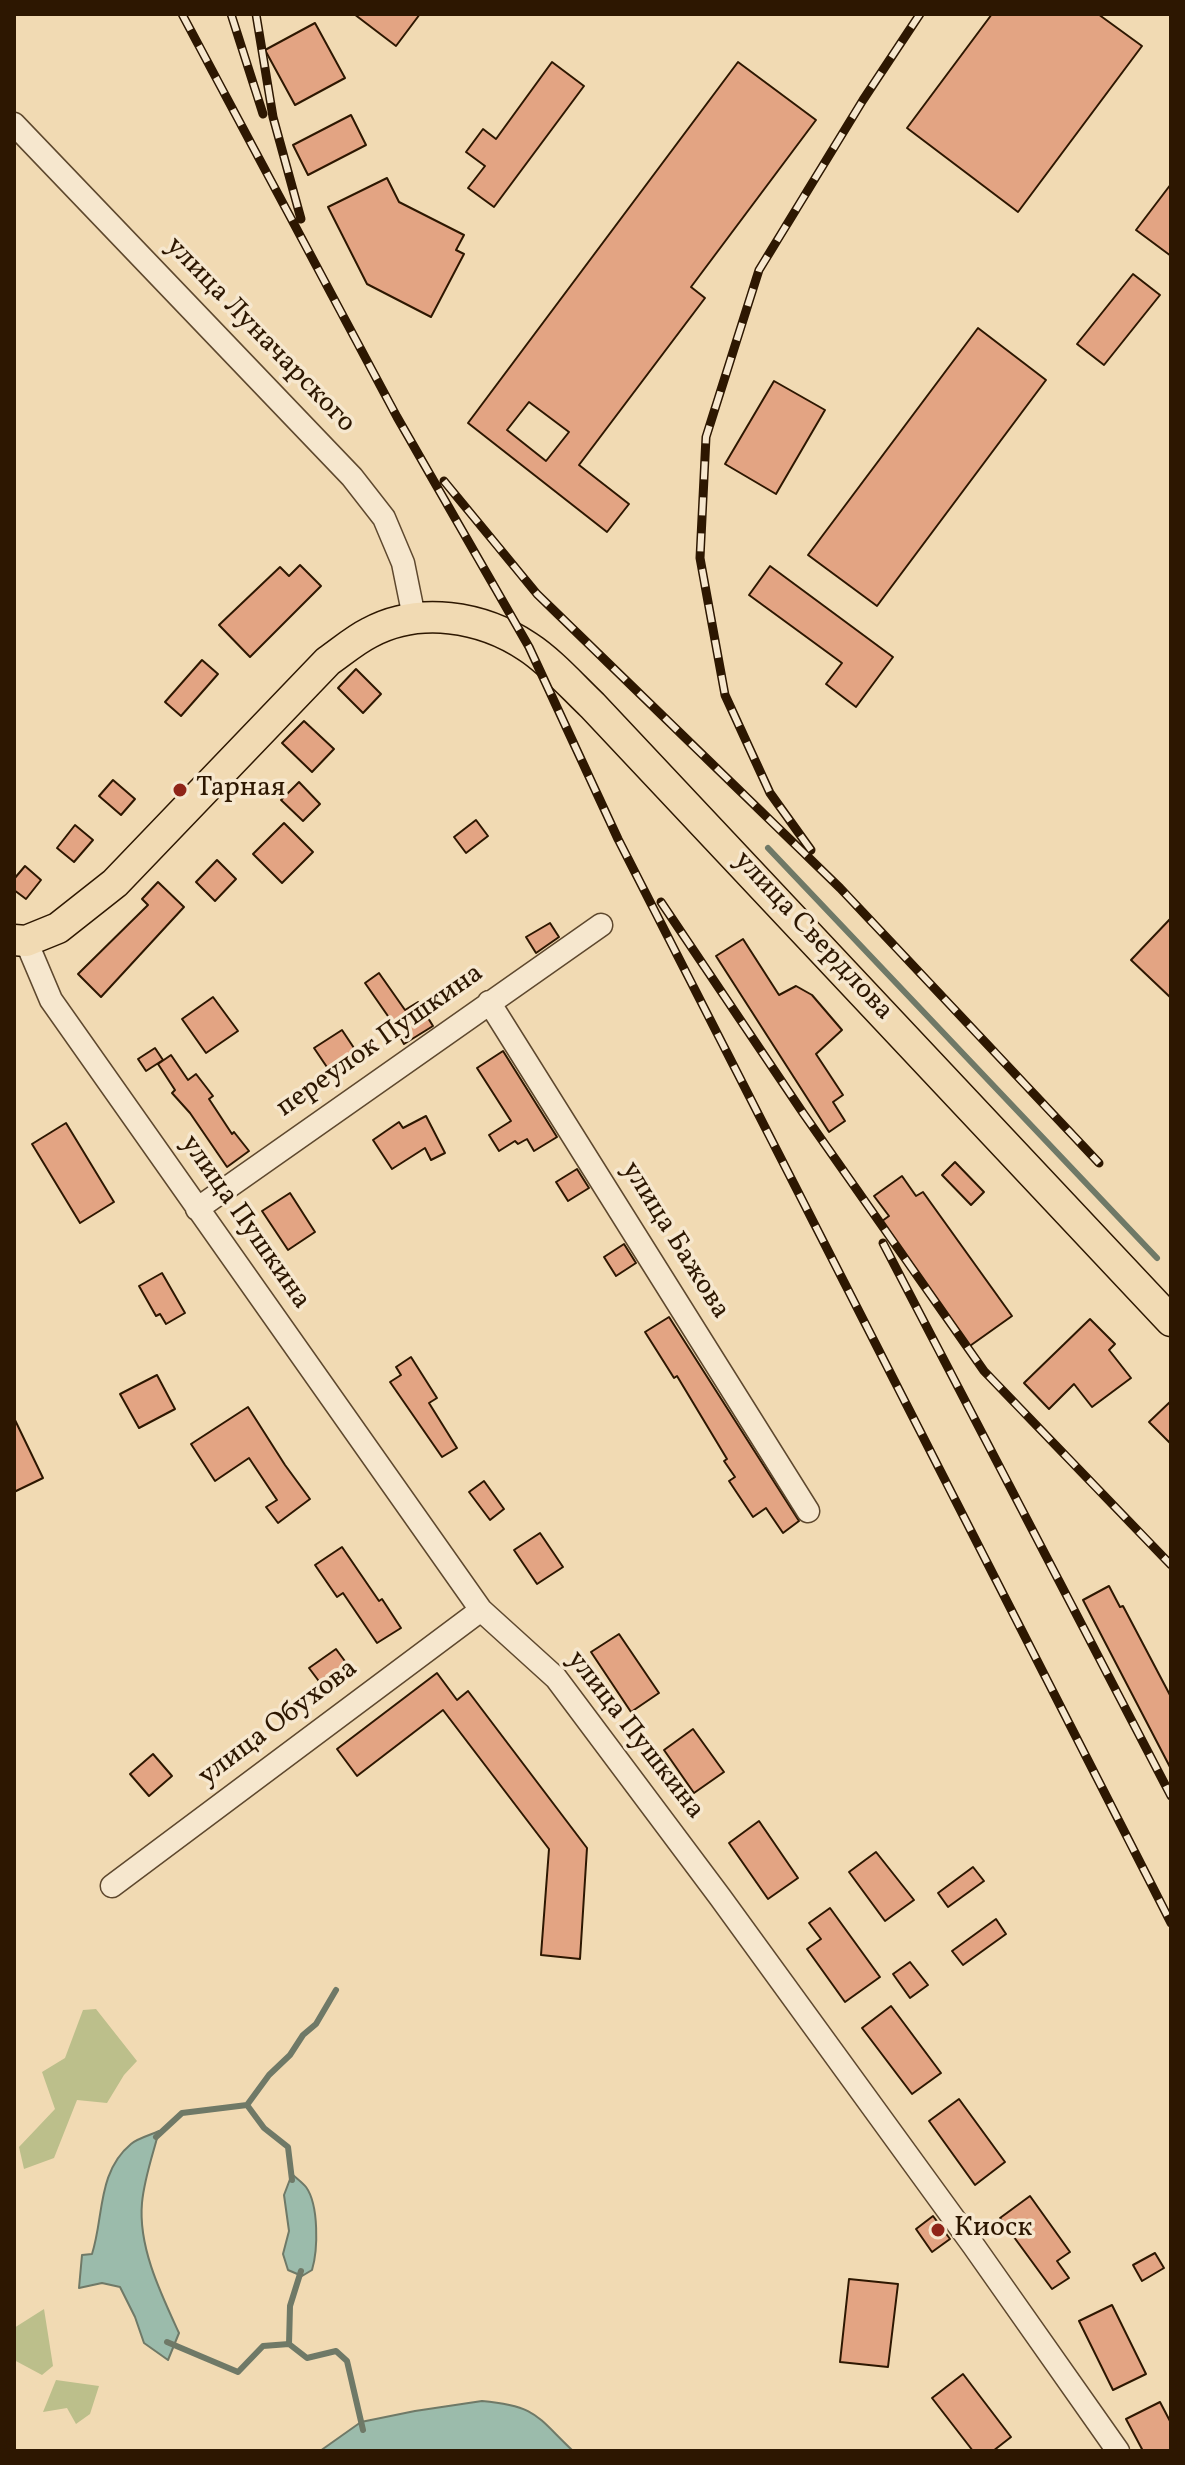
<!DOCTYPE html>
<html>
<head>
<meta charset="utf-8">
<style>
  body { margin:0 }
  #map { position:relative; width:1185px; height:2465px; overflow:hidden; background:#f1dab3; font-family:Vollkorn,serif }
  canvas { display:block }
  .frame { position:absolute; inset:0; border:16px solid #2d1701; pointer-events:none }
</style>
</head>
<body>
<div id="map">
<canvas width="1185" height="2465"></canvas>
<div class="frame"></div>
</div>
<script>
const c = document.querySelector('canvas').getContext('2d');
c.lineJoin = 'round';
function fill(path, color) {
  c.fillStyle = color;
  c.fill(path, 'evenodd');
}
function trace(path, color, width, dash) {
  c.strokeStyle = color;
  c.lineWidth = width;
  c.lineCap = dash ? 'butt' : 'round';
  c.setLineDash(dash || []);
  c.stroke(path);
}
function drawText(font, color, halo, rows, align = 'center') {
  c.font = font + ' Vollkorn,serif';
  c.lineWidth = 7;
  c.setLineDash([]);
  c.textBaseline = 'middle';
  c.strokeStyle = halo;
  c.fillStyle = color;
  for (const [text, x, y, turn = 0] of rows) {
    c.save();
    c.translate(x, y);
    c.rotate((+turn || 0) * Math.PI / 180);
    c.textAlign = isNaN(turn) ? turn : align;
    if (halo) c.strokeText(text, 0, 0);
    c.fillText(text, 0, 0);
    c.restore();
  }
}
fill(new Path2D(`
  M96,2009l41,52 -13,14 -17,28 -30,-3 -23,58 -30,11 -5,-22 36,-38 -13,-37 23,-14 18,-48z
  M44,2309l9,57 -11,9 -28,-15v-32z
  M56,2380l43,6 -9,28 -14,10 -9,-16 -24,4z`), '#bcbf8b');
const water = new Path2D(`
  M159,2131c-6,23 -15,48 -17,72 -4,44 19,91 37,130l-11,27 -24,-17 -9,-26 -15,-30 -18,-4 -23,5 3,-33 10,-1c12,-37 5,-82 39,-110 7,-6 20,-9 28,-13z
  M292,2174c4,4 10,8 14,13 13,18 12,63 6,83l-10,6 -14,-6 -5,-16 6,-23 -5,-36z
  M482,2401c55,5 54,15 91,50h-253l41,-29 54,-11z`);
fill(water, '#9bbbab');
trace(water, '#6f7967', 2);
trace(new Path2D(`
  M768,848l389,410
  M247,2105l17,23 24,19 4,33
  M156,2137l26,-24 65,-8 22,-30 21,-20 13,-20 13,-11 20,-34
  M301,2271l-11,35 -1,38 18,14 29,-7 11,10 16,69
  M167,2342l71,30 25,-26 26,-2`), '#6f7967', 6);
const building = new Path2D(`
  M354,14h66l-24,32z
  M992,14h106l44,32 -124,166 -111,-84z
  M315,23l30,55 -50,27 -30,-55z
  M552,62l32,24 -90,121 -26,-19 17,-22 -19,-14 17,-23 13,10z
  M738,62l78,58 -125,167 14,11 -126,167 50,39 -22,28 -139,-109zM529,402l40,30 -23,29 -39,-31z
  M351,115l15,30 -58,30 -15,-30z
  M387,178l12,24 65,33 -8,15 8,4 -33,63 -64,-33 -39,-77z
  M1171,184v72l-35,-26z
  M1133,274l27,21 -56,70 -27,-21z
  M978,328l68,52 -169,226 -69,-51z
  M774,381l51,29 -49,84 -51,-30z
  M300,565l21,21 -71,71 -31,-32 61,-58 9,9z
  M770,566l123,91 -37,50 -30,-23 16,-21 -93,-68z
  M202,660l16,14 -37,42 -16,-14z
  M356,669l25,25 -18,19 -25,-25z
  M304,721l30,28 -22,23 -30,-29z
  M113,780l22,19 -14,16 -22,-19z
  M299,782l21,22 -17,17 -22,-21z
  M476,820l12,16 -22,17 -12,-16z
  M284,823l29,29 -31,31 -29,-29z
  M75,825l18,15 -19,22 -17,-14z
  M217,860l19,19 -21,22 -19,-19z
  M25,866l16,14 -15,19 -12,-9v-11z
  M158,882l26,25 -83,90 -23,-23 70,-69 -6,-6z
  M1171,918v80l-40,-38z
  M550,923l9,14 -23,16 -10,-16z
  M743,939l36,56 17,-9 16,9 30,35 -26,24 27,41 -10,7 12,19 -16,11 -113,-176z
  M379,973l26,37 13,-8 15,24 -29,18 -14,-25 -25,-36z
  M213,997l25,34 -32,22 -24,-34z
  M342,1030l20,30 -27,19 -21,-31z
  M155,1048l8,12 -17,11 -8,-12z
  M503,1051l54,86 -23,14 -7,-12 -9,5 -3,-3 -16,10 -10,-16 22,-14 -34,-53z
  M171,1055l17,25 8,-6 17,22 -4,3 23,35 2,-2 15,19 -22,16 -37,-54 -18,-20 3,-3 -17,-26z
  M426,1116l19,37 -14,7 -6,-12 -33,21 -19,-29 26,-18 4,6z
  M66,1123l48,79 -34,21 -48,-79z
  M955,1162l29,30 -13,13 -29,-30z
  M577,1169l12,19 -21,13 -12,-19z
  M902,1176l14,20 7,-4 89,124 -45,32 -89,-124 11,-8 -15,-20z
  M290,1193l25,39 -27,18 -26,-39z
  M624,1244l12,19 -20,13 -12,-19z
  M162,1273l23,40 -19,11 -6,-10 -4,2 -17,-30z
  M669,1317l130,204 -16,12 -17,-25 -13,9 -24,-36 6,-4 -11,-16 3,-2 -50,-83 -3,2 -29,-46z
  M1090,1319l25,25 -6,6 22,28 -39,29 -18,-23 -25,25 -25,-26z
  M411,1357l26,41 -8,5 28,45 -15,9 -52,-75 11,-7 -5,-8z
  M157,1375l18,34 -36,19 -19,-34z
  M1171,1401v43l-22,-22z
  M248,1407l37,58 25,34 -32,24 -12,-16 11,-7 -28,-42 -34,23 -24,-37z
  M14,1418l29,60 -29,14z
  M484,1481l20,28 -14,11 -21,-28z
  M540,1533l23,34 -26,17 -23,-34z
  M342,1547l37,54 3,-2 19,29 -24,15 -34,-50 -6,4 -22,-32z
  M1109,1586l11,21 3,-1 48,91v72l-88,-169z
  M619,1634l40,59 -28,19 -40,-60z
  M336,1649l14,19 -26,20 -15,-20z
  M437,1673l20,27 11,-9 119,157 -7,111 -39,-4 8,-106 -106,-139 -86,66 -20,-27z
  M693,1729l31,43 -30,21 -30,-43z
  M153,1754l19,22 -23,20 -19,-22z
  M759,1821l39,57 -30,21 -39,-56z
  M876,1852l38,48 -29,21 -36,-49z
  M973,1867l11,14 -36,26 -10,-14z
  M830,1908l50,69 -35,25 -38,-53 14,-10 -12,-16z
  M996,1919l10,15 -43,31 -11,-14z
  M910,1962l18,23 -18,13 -17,-24z
  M891,2006l50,67 -29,21 -50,-66z
  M959,2099l46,63 -30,23 -46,-64z
  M1030,2196l40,56 -13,9 12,17 -17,11 -52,-71z
  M933,2216l17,23 -18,13 -16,-23z
  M1155,2253l9,15 -22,13 -9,-16z
  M849,2279l49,5 -10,83 -48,-5z
  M1112,2305l34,69 -33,16 -34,-69z
  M963,2374l48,63 -18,14h-20l-41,-53z
  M1160,2402l11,21v28h-28l-17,-32z`);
fill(building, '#e3a483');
trace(building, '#2d1701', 2);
const minor = new Path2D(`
  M14,124l338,353 32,41 19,45 11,54
  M26,941l25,59 430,610 75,68 164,219 253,348 145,206
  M489,1002l319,509
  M197,1209l404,-284
  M112,1886l369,-276`);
const major = new Path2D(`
  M14,940l12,1 32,-13 57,-45 213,-222c13,-9 27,-21 41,-28 50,-27 113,-17 159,14 23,15 44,39 64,58l579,616`);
trace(minor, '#5e482e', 25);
trace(major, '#2d1701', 33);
trace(minor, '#f6e7ce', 22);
trace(major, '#f1dab3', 30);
const rail = new Path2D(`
  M182,14l215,403 132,230 89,192 553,1084
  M231,14l32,100
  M256,14l17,103 28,102
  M444,481l93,113 303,294 259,275
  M811,850l-41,-57 -45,-98 -25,-137 6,-121 53,-167 104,-170 57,-86
  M661,902l142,211 181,258 187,194
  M883,1243l288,553`);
trace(rail, '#2d1701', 9);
trace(rail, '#f6e7ce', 6, [18]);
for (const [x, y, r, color] of [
  [180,790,8,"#8f2418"],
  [938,2230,8,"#8f2418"]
]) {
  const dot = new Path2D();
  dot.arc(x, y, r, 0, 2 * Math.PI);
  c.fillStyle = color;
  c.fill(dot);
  trace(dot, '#f6e7ce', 3);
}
drawText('28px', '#2d1701', '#f6e7ce', [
  ["улица Луначарского",259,336,46],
  ["улица Свердлова",812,937,47],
  ["переулок Пушкина",381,1042,-35],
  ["улица Пушкина",244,1223,55],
  ["улица Бажова",674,1241,58],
  ["улица Обухова",279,1724,-37],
  ["улица Пушкина",634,1736,52]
]);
drawText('28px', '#2d1701', '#f6e7ce', [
  ["Тарная",196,790],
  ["Киоск",954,2230]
], 'left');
</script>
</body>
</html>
